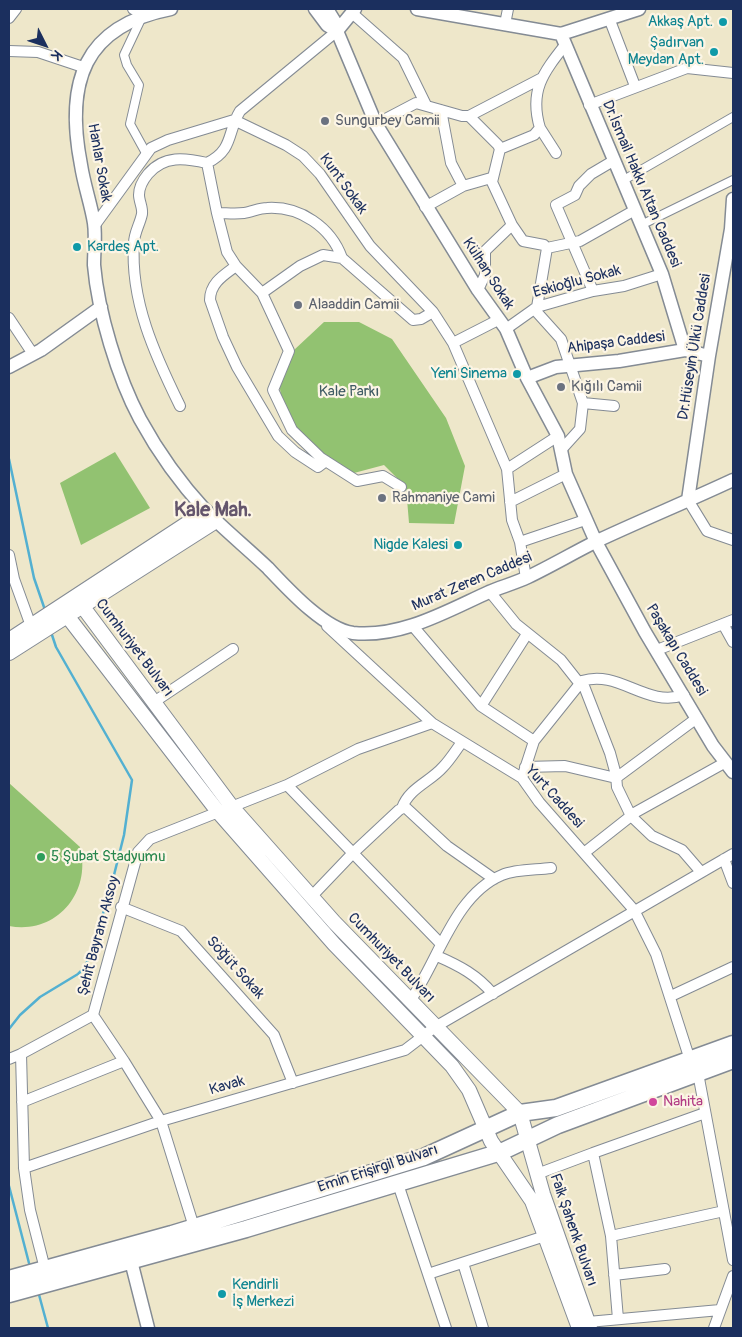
<!DOCTYPE html>
<html>
<head>
<meta charset="utf-8">
<style>
  body { margin:0 }
  #map { position:relative; width:742px; height:1337px; overflow:hidden; background:#eee7ca; font-family:Pangolin,sans-serif }
  canvas { display:block }
  .frame { position:absolute; inset:0; border:10px solid #1b2f5e; pointer-events:none }
  .north { position:absolute; left:20px; top:20px; width:50px; height:50px; -webkit-text-stroke:4px #fcf5e5; paint-order:stroke; rotate:131deg; font-size:14px; font-weight:700; line-height:20px; text-align:center; color:#1b2f5e }
  .north::after { content:''; display:block; margin:auto; width:18px; height:22px; background:#1b2f5e; clip-path:polygon(50% 0,100% 100%,50% 72%,0 100%) }
</style>
</head>
<body>
<div id="map">
<canvas width="742" height="1337"></canvas>
<div class="frame"></div>
<div class="north">K</div>
</div>
<script>
const c = document.querySelector('canvas').getContext('2d');
c.lineJoin = 'round';
function fill(path, color) {
  c.fillStyle = color;
  c.fill(path, 'evenodd');
}
function trace(path, color, width, dash) {
  c.strokeStyle = color;
  c.lineWidth = width;
  c.lineCap = dash ? 'butt' : 'round';
  c.setLineDash(dash || []);
  c.stroke(path);
}
function drawText(font, color, halo, rows, align = 'center') {
  c.font = font + ' Pangolin,sans-serif';
  c.lineWidth = 4.5;
  c.setLineDash([]);
  c.textBaseline = 'middle';
  c.strokeStyle = halo;
  c.fillStyle = color;
  for (const [text, x, y, turn = 0] of rows) {
    c.save();
    c.translate(x, y);
    c.rotate((+turn || 0) * Math.PI / 180);
    c.textAlign = isNaN(turn) ? turn : align;
    if (halo) c.strokeText(text, 0, 0);
    c.fillText(text, 0, 0);
    c.restore();
  }
}
fill(new Path2D(`
  M324,322h35l33,17 54,79 19,48 -11,58 -45,-1 -3,-36 -22,-22 -30,8 -48,-30 -22,-29 -5,-31 15,-33z
  M115,452l35,56 -69,37 -21,-62z
  M9,783l71,64c12,45 -23,88 -71,79z`), '#92c271');
trace(new Path2D(`
  M9,459l25,119 11,32
  M9,1029l11,-14 20,-18 38,-23 7,-7 9,-23 17,-57 13,-52 8,-55 -76,-133 -5,-15
  M9,1186l21,81
  M38,1291l10,37`), '#53b0d1', 2.5);
const pedestrian = new Path2D(`
  M141,19l-17,36 3,10 12,20 -9,39 16,29
  M622,181l111,-64
  M641,225l92,-45`);
const minor = new Path2D(`
  M133,9l10,6
  M352,13l51,45 23,47
  M9,18l7,-9
  M609,18l26,68
  M505,24l3,-15
  M9,51l29,1 45,15
  M589,105l98,-37 46,5
  M441,110l10,53 12,23
  M469,116l29,29 2,4 -8,33 20,43 11,16 21,4 3,3 -10,59
  M376,124l40,-21 46,13h7l73,-38
  M540,128l16,25
  M500,149l34,-14 6,-7c-11,-37 3,-55 25,-83
  M207,163l10,50c9,0 18,1 27,0 8,-1 15,-5 23,-5 33,-2 64,19 75,50
  M425,207l38,-21 28,-8
  M217,213l10,39 9,14 26,27
  M95,225l56,-77 17,-8 66,-20 52,25 17,11 17,18 50,72 63,66
  M547,248l33,-7 55,-31
  M236,266c-12,9 -26,17 -26,34l13,37 14,30 41,69 17,16 23,15 8,-6
  M478,290l7,-15v-24l27,-26
  M593,291l-37,-86 19,-10 4,-9 12,-12 22,-13
  M534,309l27,30 22,64 -3,26 -19,21
  M9,318l24,36
  M498,320l-45,23 54,126 5,51 8,22 6,36
  M506,329l31,-22 56,-16 31,-5 38,-12
  M583,403l31,3
  M180,406c-25,-51 -50,-105 -46,-163 0,-10 6,-19 8,-29 1,-6 -3,-13 -3,-19 0,-7 4,-15 9,-21 16,-19 37,-16 59,-11 27,-13 20,-31 33,-52l97,-80
  M507,469l51,-33
  M401,487l-18,-11 -26,5 -36,-23 -29,-28 -19,-40 16,-39 -27,-58 38,-27 23,-11 19,3 71,62 8,-1 12,-7 20,31
  M688,500l19,31 26,9
  M510,502l56,-28
  M520,542l65,-22
  M9,555l5,24 17,47
  M490,592l26,32 45,36 19,24
  M723,624l10,18
  M412,625l69,81 53,35
  M327,626l105,97
  M657,650l76,-30
  M582,681l28,72 6,22 1,12 14,29 21,20 30,14 19,22
  M154,702l79,-53
  M481,706l46,-72
  M525,767l40,-1 51,12 81,-60
  M522,778l12,-37 48,-60c37,-12 64,27 102,14
  M287,785l153,158
  M402,808c7,-20 28,-26 41,-41 7,-7 13,-17 19,-25
  M584,853l52,-41 90,-50
  M724,859l9,24
  M311,897l42,-44 46,-43 6,-3 42,39 47,33
  M121,907l60,24 93,104 19,48
  M437,956c23,10 40,19 56,38
  M671,996l62,-29
  M410,1001c28,-39 44,-106 92,-126 14,-6 34,-5 49,-7
  M93,1015l45,-163 12,-13 137,-54 71,-36 74,-26 90,55 17,24 95,108 22,44 34,106
  M93,1015l31,46 37,60 33,106
  M9,1059l12,-5
  M698,1073l35,187
  M22,1102l102,-41
  M593,1153l112,-40
  M24,1168l137,-47 244,-71 30,-23 298,-173
  M537,1174l56,-21 18,83
  M398,1184l48,144
  M463,1263l20,65
  M45,1269l-15,-59 -6,-42 -3,-114 72,-39
  M428,1274l117,-38
  M614,1275l51,-6
  M618,1319l-7,-83 113,-25
  M588,1322l132,-12
  M714,1328l19,-52`);
const tertiary = new Path2D(`
  M171,9c-88,17 -106,74 -90,156 3,20 10,39 13,58 2,14 0,28 0,42 4,47 24,113 46,154 18,33 41,65 66,92 20,20 42,38 62,57 19,20 56,61 85,65 48,5 94,-22 136,-41 12,-5 26,-9 39,-15 23,-11 45,-24 69,-36 45,-21 91,-40 136,-61
  M315,9l12,16 10,6 -2,-9 -8,-13
  M355,9l-18,22 39,93 102,166 28,39 21,49 31,58 8,38 30,68 49,90 68,114 20,26
  M417,9l144,25 78,-25
  M561,34l101,240 23,76
  M9,367l32,-17 60,-43
  M527,378l29,-11 63,-6 66,-11 24,6
  M688,500l21,-144 22,-127 2,-30
  M131,1261l17,67`);
const secondary = new Path2D(`
  M9,640l197,-129
  M9,653l207,-132
  M579,1328l-47,-127 -41,-60 -22,-51 -17,-24 -118,-122 -115,-131 -151,-196 3,-17 12,7 149,200 102,115 186,191 23,81 47,134`);
const primary = new Path2D(`
  M9,1279l163,-45 252,-77 96,-44 36,-5 177,-64
  M9,1294l237,-65 255,-77 57,-27 175,-65`);
trace(pedestrian, '#848b94', 10);
trace(minor, '#848b94', 12);
trace(tertiary, '#848b94', 15);
trace(secondary, '#848b94', 16);
trace(primary, '#848b94', 19);
trace(pedestrian, '#fff', 8);
trace(minor, '#fff', 10);
trace(tertiary, '#fff', 12);
trace(secondary, '#fff', 14);
trace(primary, '#fff', 16);
for (const [x, y, r, color] of [
  [723,22,5,"#0f9aa8"],
  [714,52,5,"#0f9aa8"],
  [325,121,5,"#6b7280"],
  [77,247,5,"#0f9aa8"],
  [298,305,5,"#6b7280"],
  [517,374,5,"#0f9aa8"],
  [561,387,5,"#6b7280"],
  [382,498,5,"#6b7280"],
  [458,545,5,"#0f9aa8"],
  [41,857,5,"#2e9e5b"],
  [653,1102,5,"#d1479c"],
  [222,1294,5,"#0f9aa8"]
]) {
  const dot = new Path2D();
  dot.arc(x, y, r, 0, 2 * Math.PI);
  c.fillStyle = color;
  c.fill(dot);
  trace(dot, '#fcf5e5', 2);
}
drawText('15px', '#0d838f', '#fcf5e5', [
  ["Akkaş Apt.",713,22],
  ["Şadırvan",704,43],
  ["Meydan Apt.",704,60],
  ["Kardeş Apt.",87,247,"left"],
  ["Yeni Sinema",507,374],
  ["Nigde Kalesi",448,545],
  ["Kendirli",232,1285,"left"],
  ["İş Merkezi",232,1302,"left"]
], 'right');
drawText('15px', '#5b616d', '#fcf5e5', [
  ["Sungurbey Camii",335,121],
  ["Alaaddin Camii",308,305],
  ["Kığılı Camii",571,387],
  ["Rahmaniye Cami",392,498]
], 'left');
drawText('15px', '#1b2f5e', '#fcf5e5', [
  ["Hanlar Sokak",99,163,80],
  ["Kunt Sokak",343,184,54],
  ["Dr.İsmail Hakkı Altan Caddesi",641,184,67],
  ["Külhan Sokak",488,274,57],
  ["Eskioğlu Sokak",577,282,-15],
  ["Ahipaşa Caddesi",616,343,-7],
  ["Dr.Hüseyin Ülkü Caddesi",695,347,-81],
  ["Murat Zeren Caddesi",472,582,-23],
  ["Cumhuriyet Bulvarı",134,648,53],
  ["Paşakapı Caddesi",676,650,59],
  ["Yurt Caddesi",554,797,48],
  ["Şehit Bayram Aksoy",99,936,-75],
  ["Cumhuriyet Bulvarı",391,958,46],
  ["Söğüt Sokak",235,968,48],
  ["Kavak",227,1086,-16],
  ["Emin Erişirgil Bulvarı",378,1169,-18],
  ["Faik Şahenk Bulvarı",573,1230,71]
]);
drawText('15px', '#3f5b64', '#fcf5e5', [
  ["Kale Parkı",349,392]
]);
drawText('15px', '#27864d', '#fcf5e5', [
  ["5 Şubat Stadyumu",51,857]
], 'left');
drawText('15px', '#b23c85', '#fcf5e5', [
  ["Nahita",663,1102]
], 'left');
drawText('bold 20px', '#64556c', '#fcf5e5', [
  ["Kale Mah.",213,511]
]);
</script>
</body>
</html>
